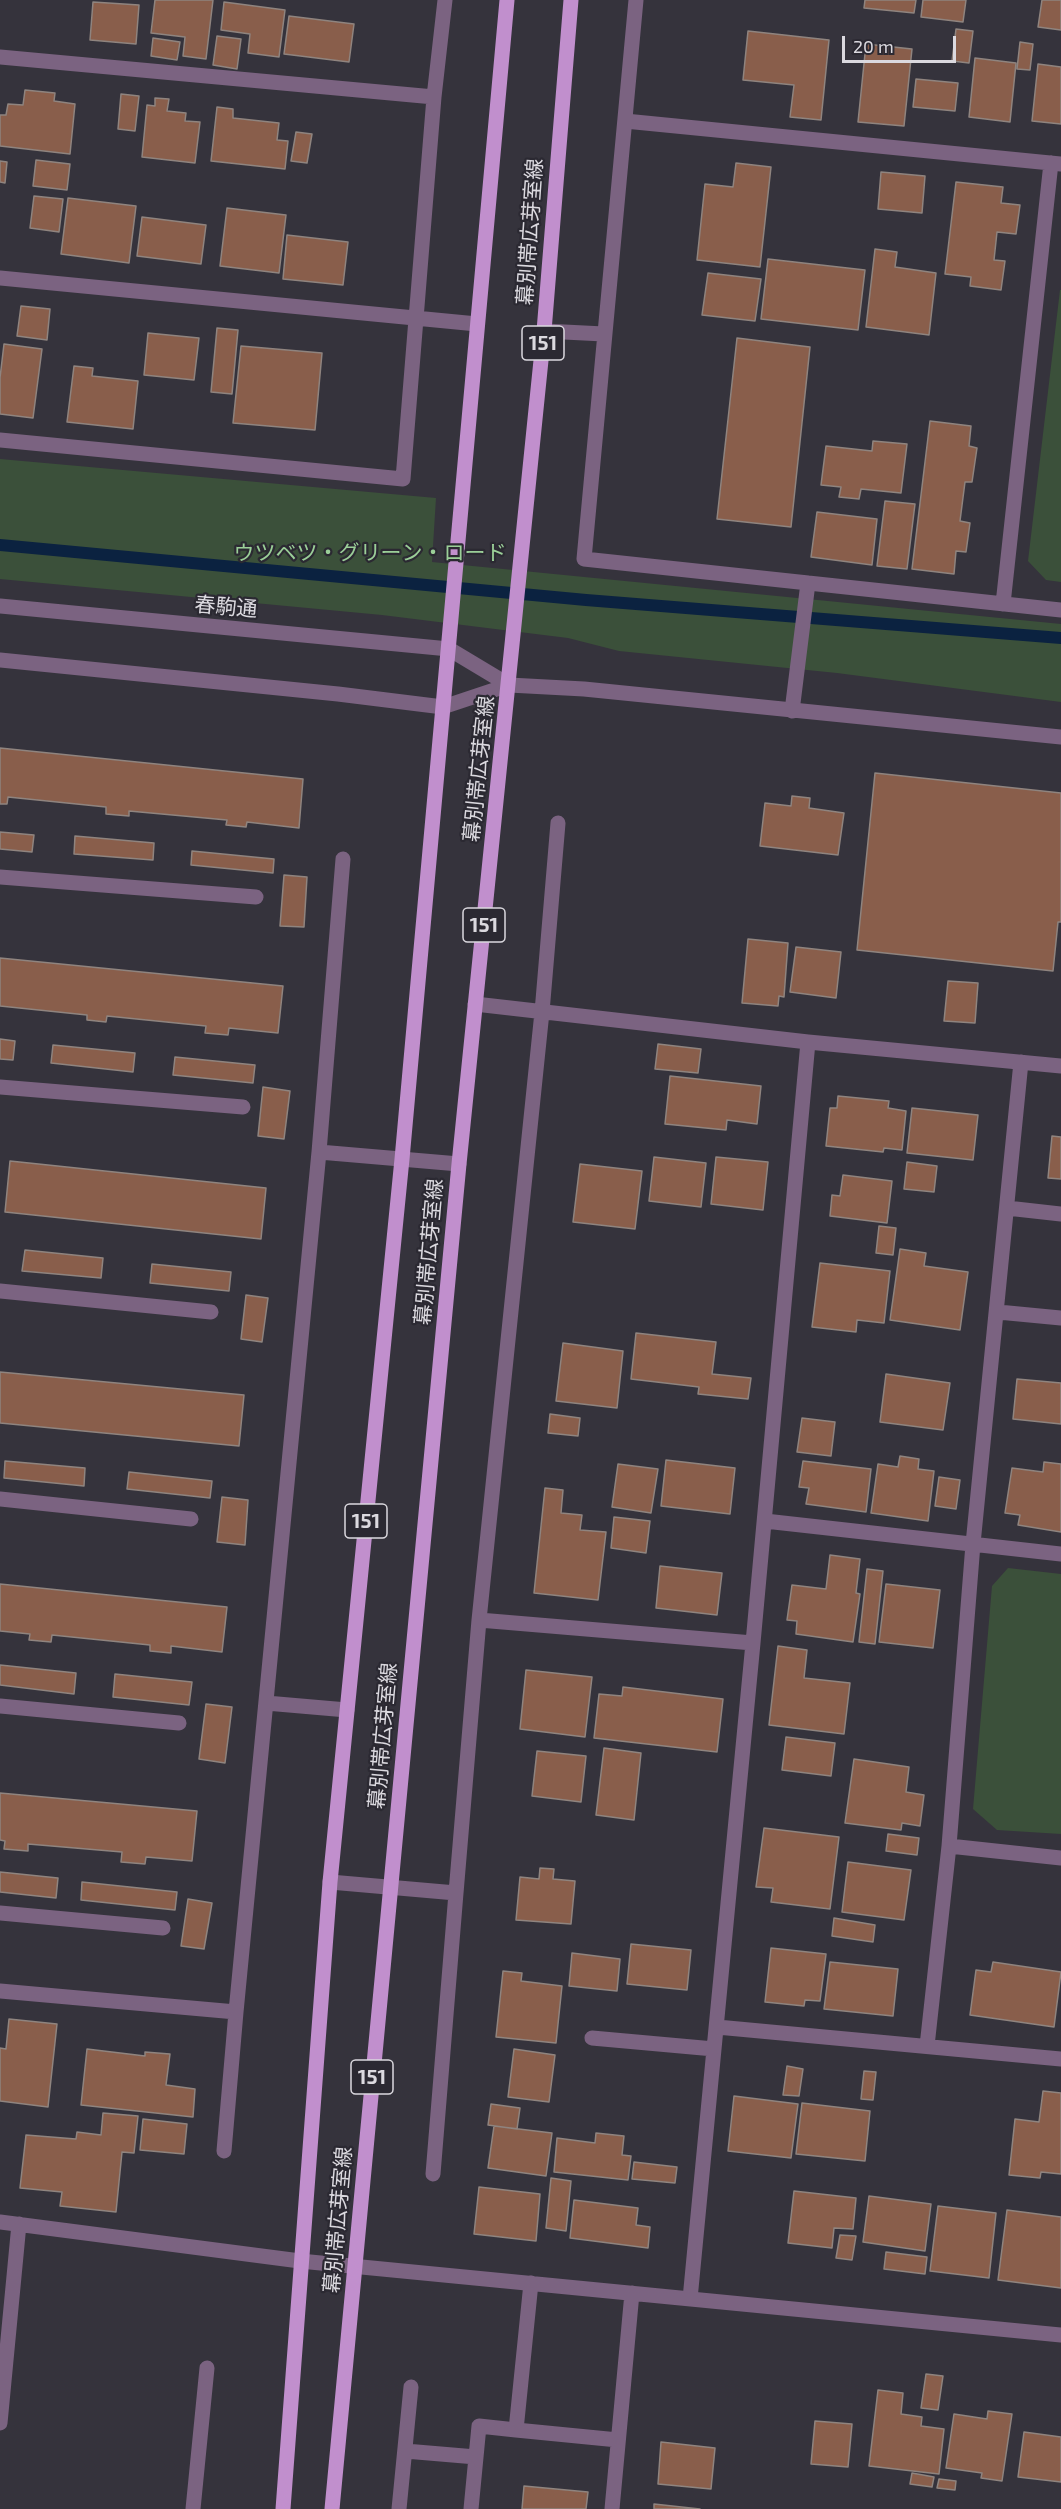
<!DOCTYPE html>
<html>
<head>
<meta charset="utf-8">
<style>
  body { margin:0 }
  #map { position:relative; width:1061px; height:2509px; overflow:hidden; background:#35333c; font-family:"Exo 2",sans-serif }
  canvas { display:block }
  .scale { position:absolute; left:842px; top:36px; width:114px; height:27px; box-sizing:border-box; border:3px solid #dbd9df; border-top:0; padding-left:8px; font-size:18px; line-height:21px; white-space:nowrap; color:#dbd9df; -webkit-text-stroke:4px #2b2932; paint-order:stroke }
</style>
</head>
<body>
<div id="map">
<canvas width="1061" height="2509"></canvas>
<div class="scale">20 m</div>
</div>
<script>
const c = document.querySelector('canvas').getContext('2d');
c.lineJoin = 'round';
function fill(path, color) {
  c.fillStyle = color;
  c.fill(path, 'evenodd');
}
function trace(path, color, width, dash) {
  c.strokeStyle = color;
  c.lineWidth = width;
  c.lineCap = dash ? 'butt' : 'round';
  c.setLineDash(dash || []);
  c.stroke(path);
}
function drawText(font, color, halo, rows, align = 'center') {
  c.font = font + ' "Exo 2","Noto Sans JP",sans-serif';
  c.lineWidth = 4.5;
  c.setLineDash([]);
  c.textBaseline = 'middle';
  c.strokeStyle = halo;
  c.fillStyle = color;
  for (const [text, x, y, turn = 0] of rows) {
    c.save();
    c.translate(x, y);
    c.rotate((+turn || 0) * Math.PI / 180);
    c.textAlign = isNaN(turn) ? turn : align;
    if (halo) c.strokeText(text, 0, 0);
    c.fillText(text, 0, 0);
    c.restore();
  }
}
fill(new Path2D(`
  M1060,290h1v292l-15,-2 -18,-19z
  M0,459l436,39 -4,64 629,62v78l-224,-29 -218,-22 -51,-13 -186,-23 -382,-36z
  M1008,1568l53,6v260l-64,-4 -24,-21 19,-223z`), '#3b503a');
trace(new Path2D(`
  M0,545l586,55 475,38`), '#0b2240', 12);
const building = new Path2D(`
  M155,0h58l-7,59 -23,-3 2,-19 -34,-4z
  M865,0h51l-2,13 -50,-5z
  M923,0h43l-3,22 -42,-5z
  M1042,0h19v30l-23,-3z
  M93,2l46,3 -3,39 -46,-4z
  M224,2l61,8 -6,47 -31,-4 2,-19 -29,-4z
  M289,16l65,8 -5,38 -65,-8z
  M956,29l17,2 -4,32 -17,-2z
  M748,31l81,9 -8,80 -31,-3 4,-32 -51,-5z
  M217,36l24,3 -4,30 -24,-4z
  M153,38l27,4 -3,18 -26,-4z
  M1020,42l13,2 -3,26 -13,-1z
  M866,44l46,5 -8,77 -46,-4z
  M975,58l41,5 -6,59 -41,-5z
  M1038,64l23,3v57l-29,-3z
  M916,79l42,4 -3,28 -42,-4z
  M25,90l30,3 -1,8 21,3 -5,50 -70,-8v-31h6l2,-11 15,1z
  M121,94l18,2 -4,35 -17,-2z
  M155,98l14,1 -2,12 19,2 -1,8 15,1 -5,41 -53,-6 5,-52 8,1z
  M217,107l16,2v9l46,5 -2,17 11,1 -3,28 -74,-8z
  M296,132l16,2 -5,29 -16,-2z
  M36,160l34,4 -3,26 -34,-4z
  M0,161l7,1 -2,21 -5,-1z
  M736,163l35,4 -11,100 -63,-7 8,-76 28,3z
  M881,172l44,4 -3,37 -44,-4z
  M956,182l47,5 -2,16 19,2 -4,29 -19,-2 -3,28 11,1 -4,29 -31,-4 1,-9 -26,-3z
  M34,196l29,3 -4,33 -29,-4z
  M68,198l68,8 -7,57 -68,-9z
  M227,208l59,7 -7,58 -59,-7z
  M142,217l64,8 -5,39 -64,-8z
  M287,235l61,7 -5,43 -60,-6z
  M875,249l22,3 -2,15 41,6 -7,62 -63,-8z
  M768,259l97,11 -7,60 -97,-11z
  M708,273l53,6 -6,42 -53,-6z
  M21,306l29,3 -3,31 -30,-4z
  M217,328l21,2 -6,64 -21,-2z
  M148,333l51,5 -5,42 -50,-5z
  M737,338l73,9 -19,180 -74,-8z
  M4,344l38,5 -9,69 -33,-4v-36z
  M241,346l81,7 -7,77 -82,-7z
  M74,366l19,2 -1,8 46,5 -5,48 -66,-7z
  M930,421l41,5 -2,20 8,2 -5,34h-7l-5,39 10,2 -4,29 -10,-1 -2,23 -42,-5z
  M873,441l34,3 -6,49 -40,-4 -2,10 -20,-2 2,-10 -20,-2 5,-39 46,5z
  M885,501l30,3 -8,65 -30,-3z
  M817,512l60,7 -5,46 -61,-8z
  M0,748l303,31 -4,49 -52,-6 -1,5 -20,-2 1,-5 -98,-9v5l-23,-2v-7l-98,-10 -1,7h-7z
  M875,773l186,20v129h-3l-5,49 -196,-21z
  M792,796l18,2 -1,10 35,5 -6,42 -78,-9 5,-43 26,3z
  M0,832l34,3 -2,17 -32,-3z
  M75,836l79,7 -1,17 -79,-6z
  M192,851l82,8 -1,14 -82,-8z
  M284,875l23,2 -3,50 -24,-1z
  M748,939l40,4 -4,54 -5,-1 -1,10 -36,-3z
  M796,947l45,5 -5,46 -46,-6z
  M0,958l283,28 -5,47 -49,-5 -1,7 -23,-2 1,-7 -99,-10 -1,6 -19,-2v-5l-87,-9z
  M948,981l30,2 -3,40 -31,-2z
  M0,1039l15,2 -2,19 -13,-1z
  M658,1044l43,5 -3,24 -43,-4z
  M53,1045l82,8 -2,19 -82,-9z
  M175,1057l80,8 -2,18 -80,-8z
  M670,1076l91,10 -4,38 -30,-4 -1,10 -61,-6z
  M263,1087l27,4 -6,48 -26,-3z
  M838,1096l51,5 -1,7 18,3 -4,39 -18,-2 -1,4 -57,-6 4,-38h7z
  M912,1108l66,7 -5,45 -66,-7z
  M1052,1136l9,1v42l-13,-1z
  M654,1157l52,6 -5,44 -52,-6z
  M716,1157l52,5 -5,48 -52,-6z
  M10,1161l256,27 -5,51 -256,-27z
  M907,1162l30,4 -3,26 -30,-3z
  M580,1164l62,7 -7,58 -62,-7z
  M843,1175l49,6 -5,42 -57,-7 2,-21 8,1z
  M879,1226l17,2 -3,27 -17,-2z
  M900,1249l26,4 -2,13 44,6 -8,58 -70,-10z
  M25,1250l78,8 -2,20 -79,-7z
  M820,1263l70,8 -6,52 -27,-3 -1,12 -44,-5z
  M152,1264l79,8 -2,19 -79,-8z
  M246,1295l22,3 -6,44 -21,-3z
  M636,1333l80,9 -4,32 39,4 -3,21 -50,-5 1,-7 -68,-8z
  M563,1343l60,8 -6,57 -61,-7z
  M0,1372l244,23 -5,51 -239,-23z
  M886,1374l64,9 -7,47 -63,-8z
  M1017,1379l44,4v41l-48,-5z
  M550,1414l30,4 -2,18 -30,-3z
  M802,1418l33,4 -4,34 -34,-4z
  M900,1456l19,3 -1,10 16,2 -6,50 -57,-8 7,-49 20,3z
  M666,1460l69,8 -5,46 -69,-8z
  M5,1461l80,7 -1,18 -80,-8z
  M803,1461l68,8 -5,43 -60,-8 3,-16 -10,-1z
  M1044,1462l17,2v68l-43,-7 2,-10 -15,-2 7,-45 31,4z
  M618,1464l40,5 -7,44 -39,-6z
  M129,1472l83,9 -2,17 -83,-9z
  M939,1477l21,3 -4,29 -21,-3z
  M545,1488l18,2 -2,23 21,2 -2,15 26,2 -8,68 -64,-7z
  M222,1497l26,3 -3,45 -28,-3z
  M614,1517l36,4 -4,32 -35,-5z
  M830,1555l30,4 -4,34 4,1 -7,48 -57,-8 1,-13 -10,-1 5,-35 34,4z
  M660,1566l62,7 -5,42 -61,-7z
  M867,1569l16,2 -8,73 -16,-2z
  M0,1584l227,23 -5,45 -51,-6v7l-21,-2v-6l-98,-10 -1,7 -22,-2 1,-6 -30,-3z
  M886,1584l54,6 -7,58 -54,-6z
  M778,1646l29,4 -3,28 46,5 -6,51 -75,-9z
  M0,1665l76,8 -2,21 -74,-9z
  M526,1670l66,7 -7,60 -65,-8z
  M115,1674l77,8 -3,23 -76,-8z
  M623,1687l100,12 -6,53 -123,-14 5,-44 23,2z
  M206,1704l26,3 -7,56 -26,-4z
  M786,1737l49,6 -4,33 -49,-6z
  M604,1748l37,5 -7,67 -38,-5z
  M537,1751l49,5 -5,46 -49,-6z
  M854,1759l55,8 -3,25 18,3 -4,31 -18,-3 -1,7 -56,-7z
  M0,1793l197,18 -5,50 -46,-4 -1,7 -24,-2 1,-10 -94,-8v7l-24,-2 1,-8 -5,-1z
  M764,1828l75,9 -9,72 -59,-7 2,-14 -17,-1z
  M888,1834l31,4 -2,17 -31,-4z
  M848,1862l63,8 -7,50 -62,-8z
  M540,1868l14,1 -1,10 22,2 -4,43 -55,-4 4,-43 19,2z
  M0,1872l58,6 -2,20 -56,-6z
  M82,1882l95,10 -2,18 -94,-10z
  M188,1899l24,4 -8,46 -23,-3z
  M834,1918l41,7 -2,17 -41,-6z
  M631,1944l60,6 -4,40 -60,-6z
  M771,1948l55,6 -6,47 -15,-1 -1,6 -39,-4z
  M572,1953l48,6 -3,32 -48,-5z
  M830,1962l68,7 -5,47 -69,-7z
  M993,1962l68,10 -7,55 -84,-12 6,-45 15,2z
  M503,1971l19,2 -1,8 41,5 -6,57 -60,-6z
  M9,2019l48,5 -9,83 -48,-6v-53l6,1z
  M87,2049l58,7v-4l25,2 -4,31 29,4 -2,28 -112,-12z
  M514,2049l41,6 -6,47 -41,-5z
  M787,2066l16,3 -4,27 -16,-1z
  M864,2071l12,1 -3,28 -12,-1z
  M1043,2091l18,2v81l-20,-2 -1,6 -31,-3 6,-56 24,3z
  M734,2096l64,8 -7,54 -63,-7z
  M802,2103l68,8 -5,50 -69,-7z
  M491,2104l29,4 -3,21 -29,-4z
  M103,2113l35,3 -4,37 -12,-1 -6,60 -56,-6 2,-14 -42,-4 6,-53 50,4 1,-7 24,3z
  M143,2119l44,5 -3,30 -44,-4z
  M494,2126l58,7 -6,43 -58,-8z
  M596,2133l28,3 -2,19 9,1 -3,24 -74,-8 3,-34 38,5z
  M634,2162l43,5 -2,16 -43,-4z
  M551,2178l20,3 -5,50 -20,-3z
  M479,2187l61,7 -4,47 -62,-7z
  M794,2191l62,7 -3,31 -19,-1 -2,20 -44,-5z
  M869,2196l62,8 -6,47 -62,-9z
  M574,2200l64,8 -2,17 14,2 -2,21 -78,-10z
  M938,2206l58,7 -7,65 -59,-7z
  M1007,2210l54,7v71l-63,-8z
  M840,2235l16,1 -4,24 -16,-2z
  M886,2252l41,5 -2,17 -41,-5z
  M926,2374l17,2 -5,34 -17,-2z
  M878,2390l25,3 -2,21 21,3 -1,9 23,3 -5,45 -70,-8z
  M988,2411l24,3 -10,67 -21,-3 1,-5 -36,-5 8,-54 33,5z
  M815,2421l37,3 -4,43 -37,-3z
  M1024,2432l37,5v45l-43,-5z
  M661,2442l54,6 -4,41 -53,-5z
  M912,2473l22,4 -2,10 -22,-3z
  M939,2479l17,2 -1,9 -18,-2z
  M524,2486l64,6 -2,17h-64z
  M654,2504l46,5h-46z`);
fill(building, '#895e4b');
trace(building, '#8f847f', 1.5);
trace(new Path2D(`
  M636,0l-52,559 477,51
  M0,57l434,40
  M625,121l436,43
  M0,278l477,46
  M544,331l60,3
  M0,440l403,39 31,-382 11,-97
  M1003,604l48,-441
  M0,606l449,43 60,36
  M0,660l338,34 105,13 66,-22 75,4 477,48
  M792,711l16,-128
  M0,877l256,20
  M475,1004l333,38 253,24
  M0,1087l243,20
  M319,1152l24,-293
  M1007,1208l54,6
  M0,1291l211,21
  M998,1312l63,6
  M0,1499l191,20
  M765,1521l296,33
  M479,1620l63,-608 16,-189
  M266,1703l81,7
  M0,1706l179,17
  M949,1846l112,12
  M330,1882l126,11 23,-273 274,23
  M0,1913l163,15
  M0,1991l236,21
  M717,2027l344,32
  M592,2038l122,11
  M927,2046l22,-200 24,-302 48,-482
  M224,2151l12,-139 83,-860 140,12
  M433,2174l23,-281
  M0,2222l300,39 761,74
  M531,2283l-15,147 102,10
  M690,2299l63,-656 55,-601
  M0,2423l19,-199
  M405,2451l71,6
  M193,2509l14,-141
  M399,2509l12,-122
  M471,2509l8,-83 37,4
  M612,2509l20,-216`), '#7b6381', 15);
trace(new Path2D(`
  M283,2509l47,-627 72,-723 105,-1159
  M332,2509l127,-1345 85,-833 27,-331`), '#c18fcd', 15);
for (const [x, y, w] of [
  [543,343,42],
  [484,925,42],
  [366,1521,42],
  [372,2077,42]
]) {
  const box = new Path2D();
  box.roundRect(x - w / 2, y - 17, w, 34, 4.5);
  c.fillStyle = '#2b2932';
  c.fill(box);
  trace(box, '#dbd9df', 1.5);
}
drawText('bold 20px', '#dbd9df', null, [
  ["151",543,343],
  ["151",484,925],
  ["151",366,1521],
  ["151",372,2077]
]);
drawText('21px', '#dbd9df', '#2b2932', [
  ["幕別帯広芽室線",530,232,-86],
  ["春駒通",226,607,5],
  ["幕別帯広芽室線",479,769,-84],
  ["幕別帯広芽室線",429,1252,-85],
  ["幕別帯広芽室線",383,1736,-85],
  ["幕別帯広芽室線",338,2220,-85]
]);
drawText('21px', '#9bcf98', '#2b2932', [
  ["ウツベツ・グリーン・ロード",370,553]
]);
</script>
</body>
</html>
